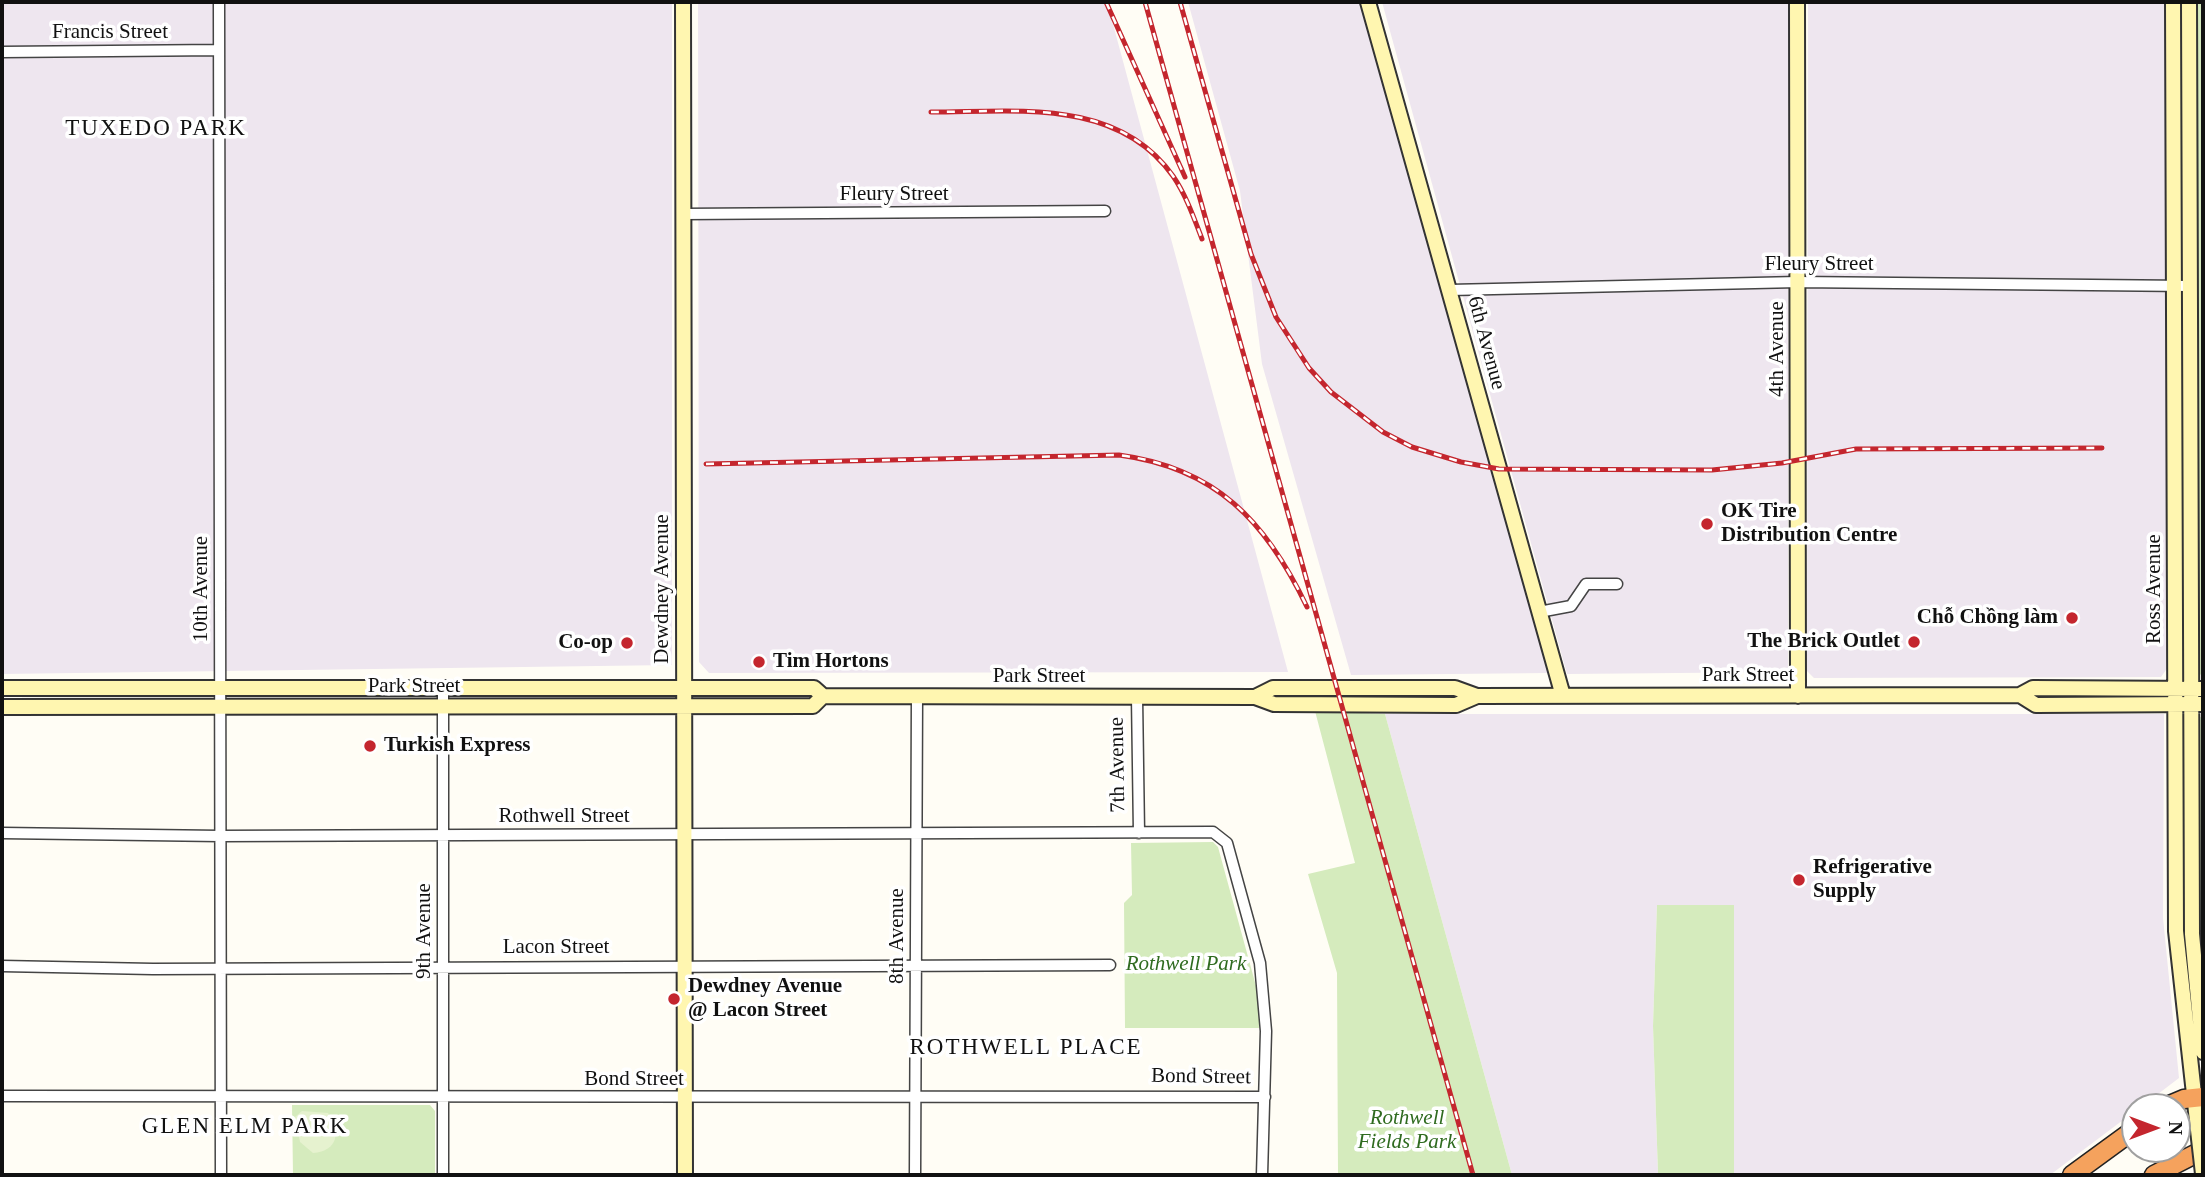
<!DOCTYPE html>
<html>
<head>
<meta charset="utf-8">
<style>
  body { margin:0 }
  #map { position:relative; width:2205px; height:1177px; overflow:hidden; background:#fffdf5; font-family:"Times New Roman",serif }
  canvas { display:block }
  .frame { position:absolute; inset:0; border:4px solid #111; pointer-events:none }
  .north { position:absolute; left:2121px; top:1093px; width:70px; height:70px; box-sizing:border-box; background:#fff; border:2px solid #a0a0a0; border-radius:50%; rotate:90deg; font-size:19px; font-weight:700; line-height:28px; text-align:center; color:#111 }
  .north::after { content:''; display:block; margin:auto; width:24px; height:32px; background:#c4262e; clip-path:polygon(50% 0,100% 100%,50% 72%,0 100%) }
</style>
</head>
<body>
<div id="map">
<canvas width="2205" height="1177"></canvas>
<div class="frame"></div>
<div class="north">N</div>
</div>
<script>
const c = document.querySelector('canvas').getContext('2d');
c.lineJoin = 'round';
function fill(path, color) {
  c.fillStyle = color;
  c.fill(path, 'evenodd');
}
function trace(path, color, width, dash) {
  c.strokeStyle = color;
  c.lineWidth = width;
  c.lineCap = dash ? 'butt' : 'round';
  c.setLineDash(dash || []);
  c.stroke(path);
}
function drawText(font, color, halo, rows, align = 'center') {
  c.font = font + ' "Times New Roman",serif';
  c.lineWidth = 7;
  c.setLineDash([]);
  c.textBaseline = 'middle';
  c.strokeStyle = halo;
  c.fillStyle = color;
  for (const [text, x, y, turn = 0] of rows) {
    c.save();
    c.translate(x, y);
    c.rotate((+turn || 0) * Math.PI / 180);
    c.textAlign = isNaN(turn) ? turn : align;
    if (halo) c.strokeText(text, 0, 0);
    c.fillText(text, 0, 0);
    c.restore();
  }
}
fill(new Path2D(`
  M2,2h670v663l-670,9z
  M698,2h409l181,670 -579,1 -10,-11z
  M1188,2h173l188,671 -198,2 -89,-311 -22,-173z
  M1382,2h406v670l-221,2z
  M1808,2h359l1,665 -7,10 -347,1 -7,-7z
  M1385,714h779l-1,204 16,160 -38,29h-6v4l-85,64h-316v-270h-77l-4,121 5,147 -146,2z`), '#eee6ef');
fill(new Path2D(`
  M2195,2h8v675l-7,-7z
  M1315,711l70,3 127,461h-174l-1,-202 -29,-99 47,-11z
  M2203,715v291l-7,-96 2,-191z
  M1213,842l5,5 41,150v31h-134l-1,-125 8,-8 -1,-52z
  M1657,905h77v270h-80l4,-2 -5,-147z
  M292,1105h138l5,6v64h-142z`), '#d5ebbd');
fill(new Path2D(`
  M302,1111l26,2c13,19 10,38 -15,40l-13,-11 -5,-25z`), '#e6f2cf');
const street = new Path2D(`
  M219,2l2,1173
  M2,52l217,-2
  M683,214l422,-3
  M1450,290l348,-8 391,4
  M1539,612l32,-6 15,-22h31
  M443,688v487
  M1137,697l2,136
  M2,833l218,3 993,-4 14,11 33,120 6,68 -4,144
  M2,966l151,3 957,-4
  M2,1096l1263,1
  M915,1175l2,-479`);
const secondary = new Path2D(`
  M683,2l2,1173
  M1368,2l195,694
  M1797,2l1,694
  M2173,2l3,929 21,190
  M2189,2l3,932 11,118
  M2,688h812l9,8 432,1 19,7 182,1 21,-9
  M2020,695l13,-7 170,1
  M1255,697l18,-9h182l22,8 543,-1 16,10 167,-1
  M2,707l811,-1 10,-10`);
const highway = new Path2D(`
  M2165,1107l19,-8 19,-2
  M2072,1175l63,-46
  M2154,1175l49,-25`);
trace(street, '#444', 13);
trace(secondary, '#333', 18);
trace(highway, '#222', 21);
trace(street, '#fff', 10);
trace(secondary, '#fff6b0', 14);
trace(highway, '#f5a25d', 18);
const rail = new Path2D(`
  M1106,2l79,175
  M1145,2l328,1173
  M1180,2l71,252 25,63 33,51 22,24 52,40 29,15 49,15 38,7 213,1 70,-7 74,-14 246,-1
  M931,112c84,0 186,-15 242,64 13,19 21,42 29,63
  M706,464l413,-9c97,13 147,66 188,152`);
trace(rail, '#c4262e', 5);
trace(rail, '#fff', 2.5, [8]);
const secondaryBridge = new Path2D(`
  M2197,1121l6,53`);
trace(secondaryBridge, '#333', 18, []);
trace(secondaryBridge, '#fff6b0', 14);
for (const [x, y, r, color] of [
  [1707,524,7,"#c4262e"],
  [2072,618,7,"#c4262e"],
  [1914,642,7,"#c4262e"],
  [627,643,7,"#c4262e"],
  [759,662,7,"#c4262e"],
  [370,746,7,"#c4262e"],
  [1799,880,7,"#c4262e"],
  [674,999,7,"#c4262e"]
]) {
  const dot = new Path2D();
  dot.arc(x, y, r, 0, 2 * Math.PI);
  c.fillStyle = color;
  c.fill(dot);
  trace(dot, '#fff', 2.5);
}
drawText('21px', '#111', '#fff', [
  ["Francis Street",110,32],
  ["Fleury Street",894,194],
  ["Fleury Street",1819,264],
  ["6th Avenue",1486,343,75],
  ["4th Avenue",1777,349,-90],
  ["10th Avenue",201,589,-90],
  ["Dewdney Avenue",662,589,-90],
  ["Ross Avenue",2154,589,-90],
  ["Park Street",1748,675],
  ["Park Street",1039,676],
  ["Park Street",414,686],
  ["7th Avenue",1118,765,-91],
  ["Rothwell Street",564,816],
  ["9th Avenue",424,931,-90],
  ["8th Avenue",897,936,-90],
  ["Lacon Street",556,947],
  ["Bond Street",1201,1077,1],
  ["Bond Street",634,1079]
]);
drawText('bold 21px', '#111', '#fff', [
  ["OK Tire",1721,512],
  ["Distribution Centre",1721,536],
  ["Chỗ Chồng làm",2058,618,"right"],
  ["The Brick Outlet",1900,642,"right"],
  ["Co-op",613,643,"right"],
  ["Tim Hortons",773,662],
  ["Turkish Express",384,746],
  ["Refrigerative",1813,868],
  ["Supply",1813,892],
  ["Dewdney Avenue",688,987],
  ["@ Lacon Street",688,1011]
], 'left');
drawText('italic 21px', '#2f6b1f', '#fff', [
  ["Rothwell Park",1186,964],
  ["Rothwell",1407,1118],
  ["Fields Park",1407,1142]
]);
c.letterSpacing = '2px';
drawText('23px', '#111', '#fff', [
  ["TUXEDO PARK",156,129],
  ["ROTHWELL PLACE",1026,1048],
  ["GLEN ELM PARK",245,1127]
]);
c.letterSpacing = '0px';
</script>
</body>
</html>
